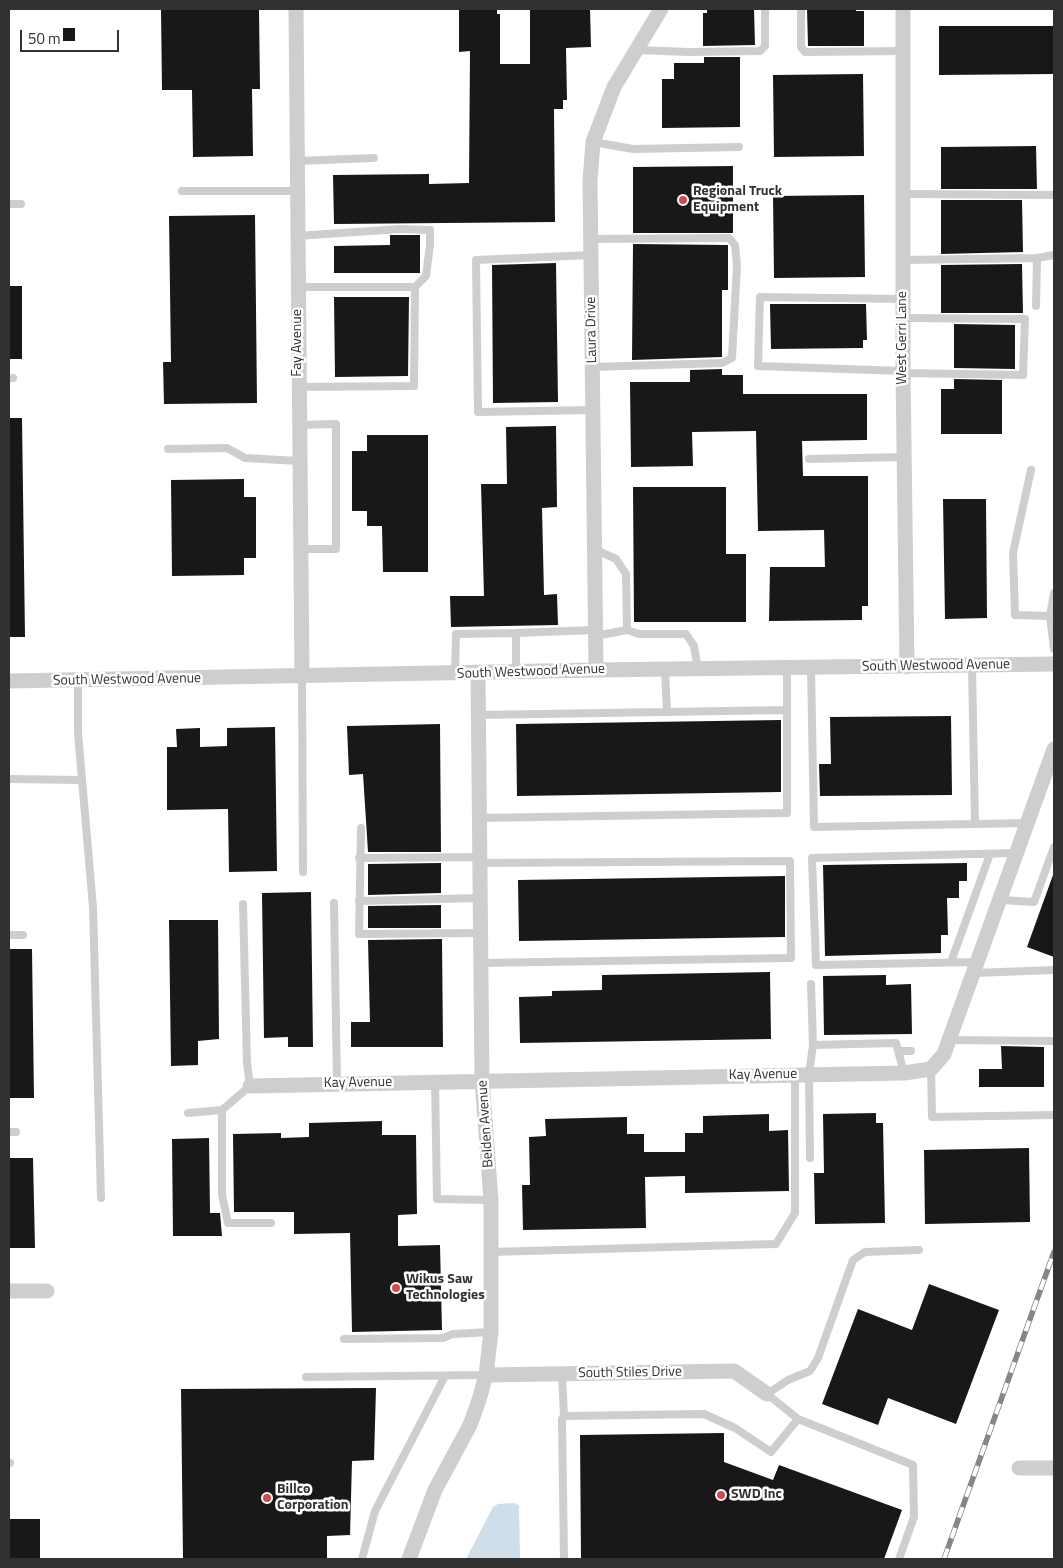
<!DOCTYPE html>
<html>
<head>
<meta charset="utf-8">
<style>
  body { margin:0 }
  #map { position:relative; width:1063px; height:1568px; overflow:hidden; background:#fff; font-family:"Titillium Web",sans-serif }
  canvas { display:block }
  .frame { position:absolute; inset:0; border:10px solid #313131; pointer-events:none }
  .scale { position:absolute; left:20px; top:30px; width:99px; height:22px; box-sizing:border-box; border:2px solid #313131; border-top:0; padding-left:6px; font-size:15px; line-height:18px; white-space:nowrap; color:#313131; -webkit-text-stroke:4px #fff; paint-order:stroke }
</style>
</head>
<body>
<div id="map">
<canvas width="1063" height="1568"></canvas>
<div class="frame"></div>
<div class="scale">50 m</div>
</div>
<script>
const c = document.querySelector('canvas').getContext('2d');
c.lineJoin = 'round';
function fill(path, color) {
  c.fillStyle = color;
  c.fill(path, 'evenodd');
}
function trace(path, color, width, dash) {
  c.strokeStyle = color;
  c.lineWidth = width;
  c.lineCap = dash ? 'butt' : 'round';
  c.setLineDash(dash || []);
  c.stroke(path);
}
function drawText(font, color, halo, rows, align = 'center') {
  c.font = font + ' "Titillium Web",sans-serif';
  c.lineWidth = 5;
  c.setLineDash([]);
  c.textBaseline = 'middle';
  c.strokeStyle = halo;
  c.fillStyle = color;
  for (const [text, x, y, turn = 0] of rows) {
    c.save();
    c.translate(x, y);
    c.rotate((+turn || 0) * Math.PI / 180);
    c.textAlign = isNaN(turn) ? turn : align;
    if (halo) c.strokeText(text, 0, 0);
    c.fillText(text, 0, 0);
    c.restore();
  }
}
fill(new Path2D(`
  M515,1503l4,3 1,53h-54l27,-52 5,-3z`), '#cfdee9');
fill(new Path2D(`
  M161,9h98l1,80h-8l1,67 -60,1 -1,-67h-30z
  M459,9h38v5h3v50h30v-55h60l1,38 -25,1 1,52h-4v9h-9l1,113 -221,2 -1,-49 96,-1v10l40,-1 1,-132 -11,1z
  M707,9h47l1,36 -52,1v-33h4z
  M807,9h49v2h8v35h-56z
  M939,26h115v48l-115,1z
  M63,28h12v13h-12z
  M704,57h36v70l-78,1v-49h12v-16h30z
  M863,74l1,82 -90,1 -1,-82z
  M1036,146l1,43h-96v-42z
  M733,166v67h-100v-66z
  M864,195l1,82 -91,1 -1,-82z
  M941,200h81l1,52 -82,2z
  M255,215l2,188 -93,1 -1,-42h8l-2,-146z
  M390,235h30v38h-86v-27l56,-1z
  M633,244l95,1v45h-6v67l-90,3z
  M556,263l2,139 -65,1 -1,-138z
  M1022,264l1,49h-82v-48z
  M9,286h13v73h-13z
  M334,297h75l-1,79 -73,1z
  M770,304h96l1,36h-4v8l-92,1z
  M954,324l61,1v44l-61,-1z
  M722,369v6h21v19h124v46l-65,1 1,35h65v130h-6v14l-93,1 1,-54h55l-1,-37 -66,1 -2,-100 -64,1 1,34 -62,1 -1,-85h60v-12z
  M954,379l48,1v54h-61v-45h13z
  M9,418h13l3,219h-16z
  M556,426l1,81 -15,1 2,87 13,-1 1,31 -107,2 -1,-31h34l-3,-112h26l-1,-57z
  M367,435h61v137h-45l-1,-46h-15v-15h-15v-60h15z
  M244,479v18h12v61h-12v17l-72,1 -1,-96z
  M633,487h93v67h20v68h-112z
  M943,499h43l1,119 -42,1z
  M951,716l1,79 -132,1 -1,-32h12l-1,-47z
  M781,720v72l-264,4 -1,-72z
  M440,724l1,128h-73l-5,-78 -14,1 -2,-49z
  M275,727l2,144 -48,1 -1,-63 -61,1v-63h10l-1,-18 24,-1v19l27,-1v-18z
  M441,863v30l-73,2v-31z
  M967,863v18h-8v17h-12l1,37h-7v18l-116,3 -2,-91z
  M1053,875h1v82l-27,-10z
  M785,876v61l-266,4 -1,-61z
  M311,892l2,155h-25v-10l-24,1 -2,-145z
  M441,905v23h-73v-22z
  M169,920h49l1,119 -21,2v24l-27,1z
  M442,939l1,108h-92v-25h19l-2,-82z
  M9,949h23l2,149h-25z
  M770,972l1,67 -251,4 -1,-46 33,-1v-5l50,-1v-15z
  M886,975v10l25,-1 1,50 -88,1 -1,-59z
  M1001,1046l43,1v40h-65v-18h23z
  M876,1113v10h7l2,100 -70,1 -1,-51h10l-1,-59z
  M769,1114v17l19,-1 1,61 -104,2v-17l-40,1 1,51 -123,2 -1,-45h8l-1,-48 17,-1 -1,-17 82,-2v17h17v18h41v-19h18v-17z
  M382,1121v14h34l1,79 -19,1v31l42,-1 2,85 -90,2 -2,-99 -56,1v-22h-60l-1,-78 48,-1v5l28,-1v-14z
  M209,1138l1,75h10l2,23h-49l-1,-97z
  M1029,1148l1,74 -105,2 -1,-74z
  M9,1158h24l2,90h-26z
  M929,1284l70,26 -43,114 -68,-26 -10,27 -56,-21 36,-95 54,21z
  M376,1388l-2,72 -22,1 -2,74 -23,1v23h-144l-2,-170z
  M724,1433v29l49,18 6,-15 123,45 -18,49h-303l-1,-124z
  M9,1519h31v40h-31z`), '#181818');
trace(new Path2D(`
  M801,9v38l4,5 98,-1
  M637,50l51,2 72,-1 5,-5v-37
  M593,142l40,7 106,-2
  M297,161l77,-3
  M182,191h115
  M903,194l151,1
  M9,204h12
  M297,236l103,-7 30,1v15l-4,31 -11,11
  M590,239l139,-1 6,7 2,20 -5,93 -10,5 -130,4
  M591,255l-115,5 2,152 114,-2
  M1037,258l17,-3
  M903,260l134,-2 -1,48
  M298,287h117l-1,99 -116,1
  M903,318l122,1 -2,56 -120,-2
  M903,371l-145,-5 2,-69 143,2
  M9,378h4
  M299,425l37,-1v125h-36
  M168,449l59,-1 18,10 54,3
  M809,459l96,-2
  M1031,470l-18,83 2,62 35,1 4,33
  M594,549l22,10 10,15 1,56
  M1050,616l4,-23
  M516,633l79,-3
  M595,636l32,-6 12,4h47l8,12 4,23
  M972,666l3,158
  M811,668l3,159 214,-4
  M665,669l2,43
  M455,673l1,-39 60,-1v39
  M302,677l1,195
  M78,680v53l15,174 8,291
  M478,715l309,-5
  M9,779l73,1
  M479,818l308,-5v-145
  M361,828l-2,106 121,-1
  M359,858l121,-1
  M480,863l310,-2 1,97 -310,5
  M1001,900l33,2 20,-55
  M359,901l121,-3
  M334,903l3,181
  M9,935h14
  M951,962l39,-108
  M978,962l-162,3 -4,-107 204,-5
  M974,973l80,-3
  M949,1040l105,1
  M813,1045l83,-2 8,30
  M899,1051h12
  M931,1069l1,48 122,-2
  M435,1081l2,118 54,1
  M222,1110v85l6,28h43
  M188,1113l34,-3 28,-24 -3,-23 -4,-159
  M9,1132h7
  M810,1158l-1,-84 4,-29 -2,-61
  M491,1252l285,-8 19,-31v-138
  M344,1339l99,-1 10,-4 38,-2
  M562,1374l2,42
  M306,1377l180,-2
  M9,1463h1
  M362,1559l13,-48 70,-135
  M564,1559l-2,-140 2,-3 140,-2 31,14 36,24 27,-33
  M899,1559l15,-42 -1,-52 -115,-46 -31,-25 21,-14 22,-9 8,-13 35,-98 12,-8 54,-2`), '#cecece', 8);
trace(new Path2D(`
  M296,9l6,668
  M903,9v362l4,296
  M596,670l-6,-489 3,-39 21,-55 47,-78
  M9,681l587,-11 458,-6
  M250,1086l654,-13 27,-4 13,-15 5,-14 105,-291
  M9,1291h38
  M486,1375l248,-4 33,23
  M1019,1468h35
  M409,1559l26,-69 35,-65 9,-25 7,-25 5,-43v-132l-9,-120 -4,-406`), '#cecece', 15);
const rail = new Path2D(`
  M944,1559l110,-307`);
trace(rail, '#868686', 5.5);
trace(rail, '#fff', 4, [11]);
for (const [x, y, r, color] of [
  [683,200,5,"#d14950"],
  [396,1288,5,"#d14950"],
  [721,1495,5,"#d14950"],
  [267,1498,5,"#d14950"]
]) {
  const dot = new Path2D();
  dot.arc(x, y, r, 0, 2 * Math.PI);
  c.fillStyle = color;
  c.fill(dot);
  trace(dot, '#fff', 2);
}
drawText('bold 14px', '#313131', '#fff', [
  ["Regional Truck",693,192],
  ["Equipment",693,208],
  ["Wikus Saw",406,1280],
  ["Technologies",406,1296],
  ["Billco",277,1490],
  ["Corporation",277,1506],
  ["SWD Inc",731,1495]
], 'left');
drawText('14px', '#313131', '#fff', [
  ["Laura Drive",592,330,-91],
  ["West Gerri Lane",903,338,-90],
  ["Fay Avenue",298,343,-90],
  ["South Westwood Avenue",936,666,-1],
  ["South Westwood Avenue",531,672,-2],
  ["South Westwood Avenue",127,680,-1],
  ["Kay Avenue",763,1075,-1],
  ["Kay Avenue",358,1083,-1],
  ["Belden Avenue",486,1124,-94],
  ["South Stiles Drive",630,1373,-1]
]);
</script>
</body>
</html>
